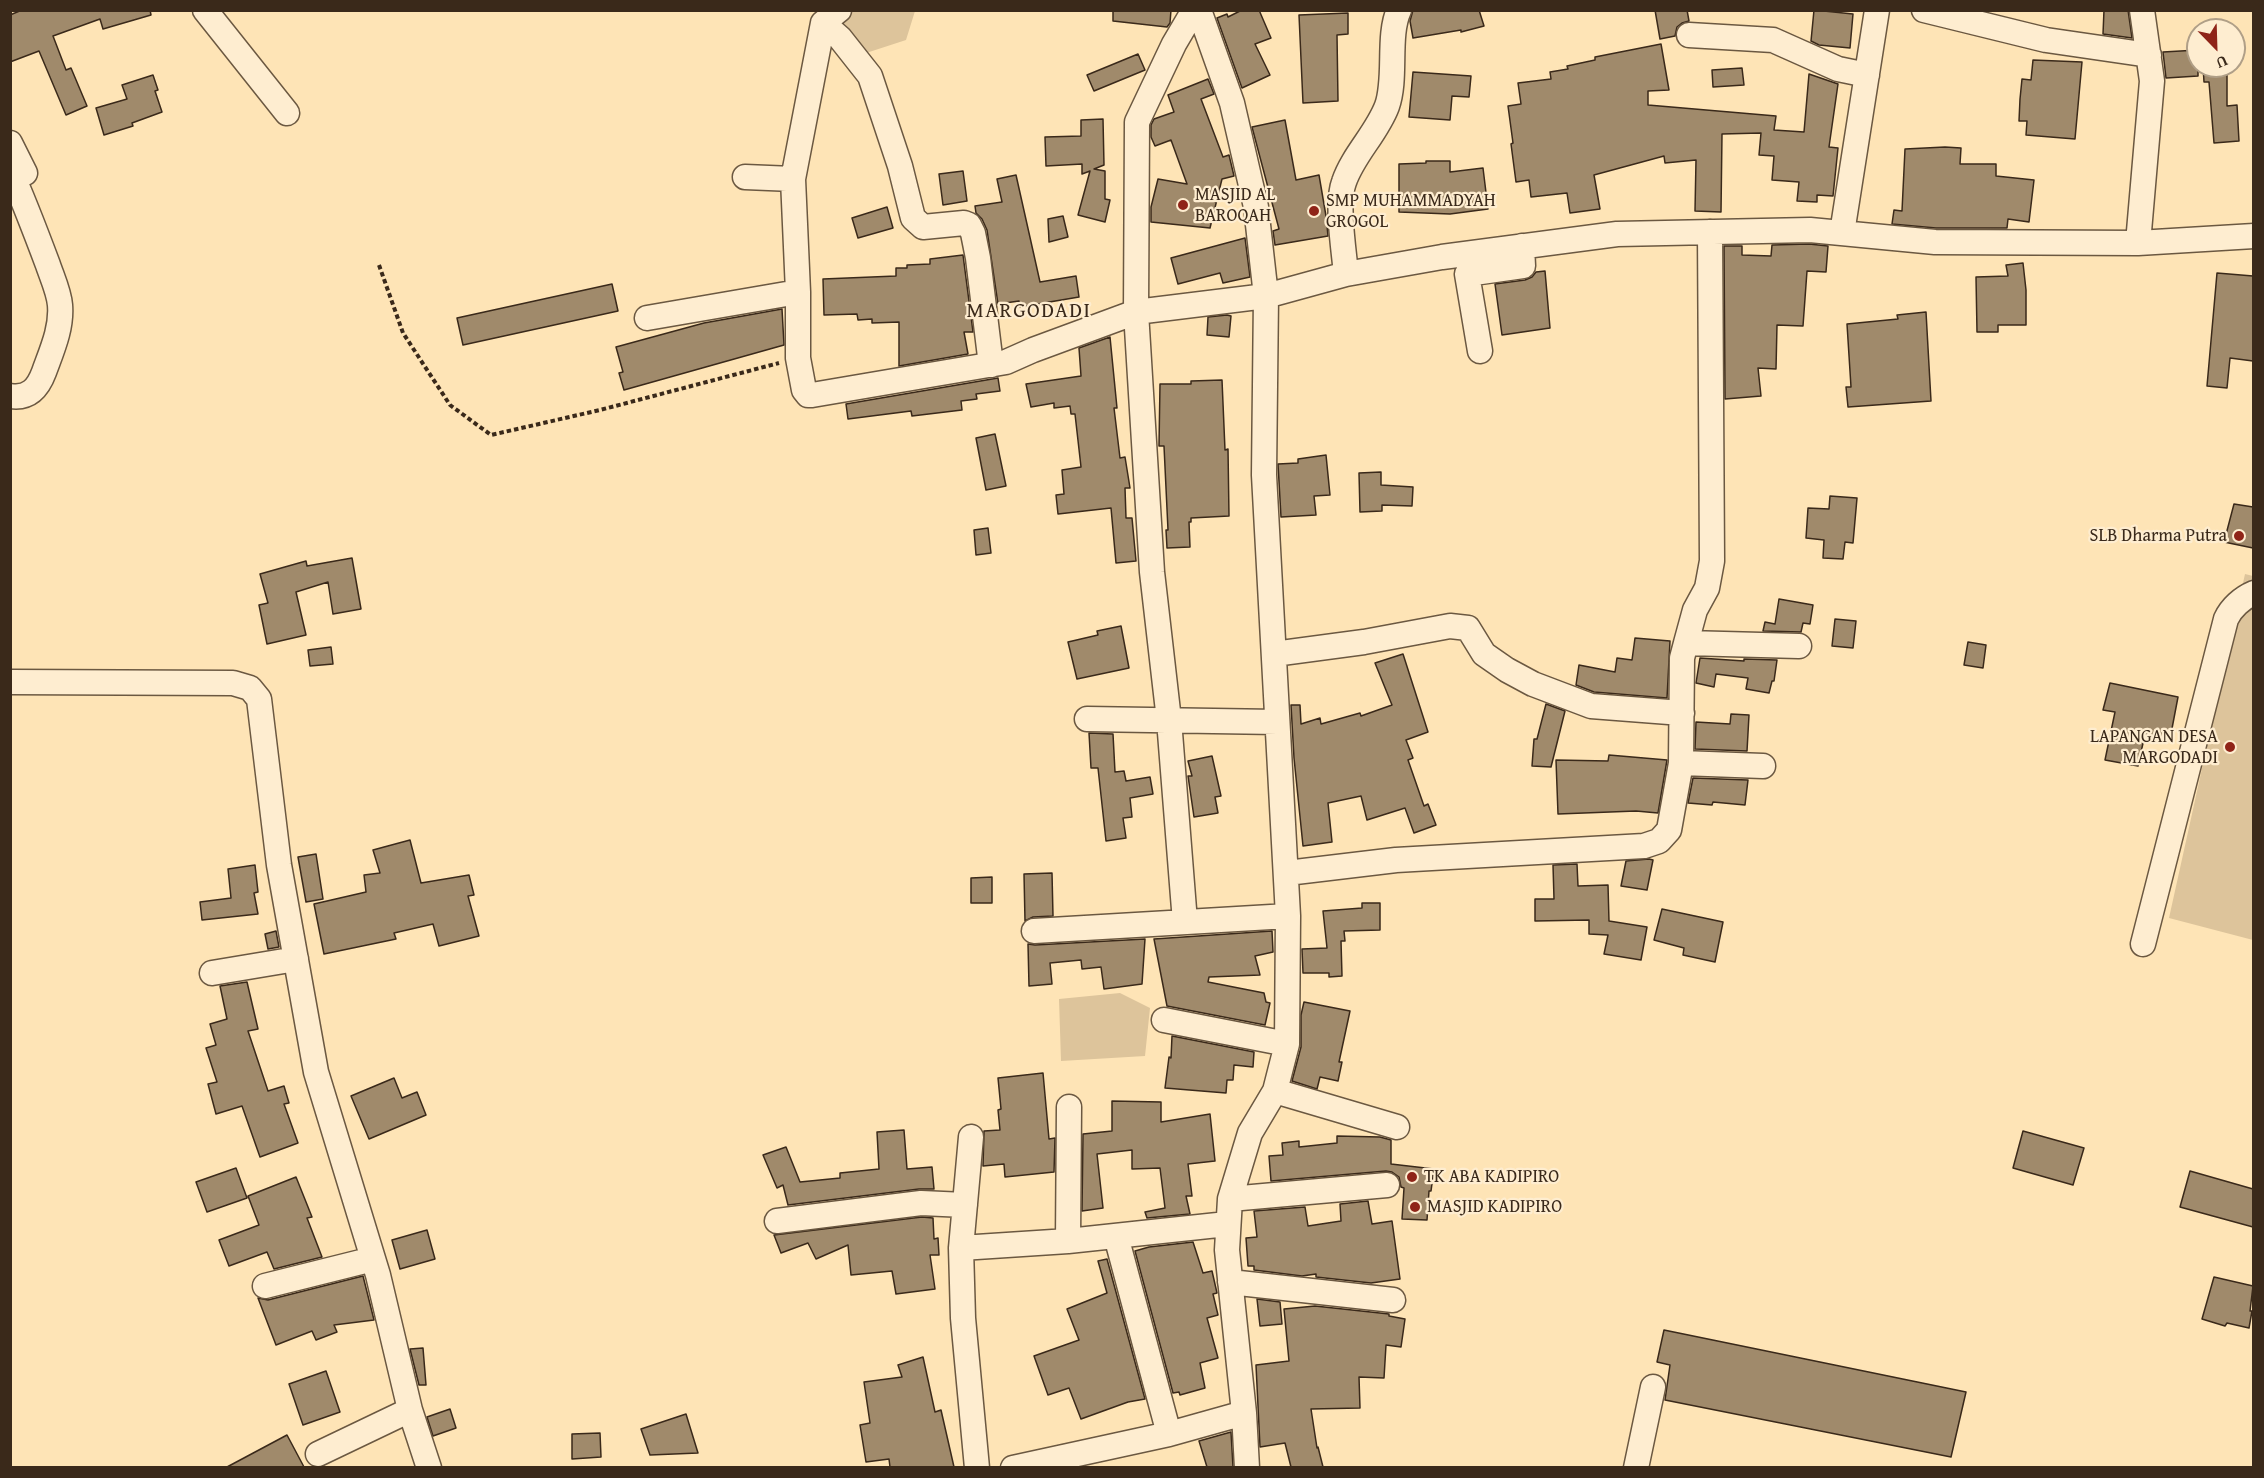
<!DOCTYPE html>
<html>
<head>
<meta charset="utf-8">
<style>
  body { margin:0 }
  #map { position:relative; width:2264px; height:1478px; overflow:hidden; background:#fee4b6; font-family:"Gentium Book Plus",serif }
  canvas { display:block }
  .frame { position:absolute; inset:0; border:12px solid #3a291a; pointer-events:none }
  .north { position:absolute; left:2186px; top:18px; width:60px; height:60px; box-sizing:border-box; background:#feedd0; border:2px solid #b09f87; border-radius:50%; rotate:157deg; font-size:16px; font-weight:700; line-height:24px; text-align:center; color:#3a291a }
  .north::after { content:''; display:block; margin:auto; width:21px; height:27px; background:#8f2418; clip-path:polygon(50% 0,100% 100%,50% 72%,0 100%) }
</style>
</head>
<body>
<div id="map">
<canvas width="2264" height="1478"></canvas>
<div class="frame"></div>
<div class="north">U</div>
</div>
<script>
const c = document.querySelector('canvas').getContext('2d');
c.lineJoin = 'round';
function fill(path, color) {
  c.fillStyle = color;
  c.fill(path, 'evenodd');
}
function trace(path, color, width, dash) {
  c.strokeStyle = color;
  c.lineWidth = width;
  c.lineCap = dash ? 'butt' : 'round';
  c.setLineDash(dash || []);
  c.stroke(path);
}
function drawText(font, color, halo, rows, align = 'center') {
  c.font = font + ' "Gentium Book Plus",serif';
  c.lineWidth = 4.5;
  c.setLineDash([]);
  c.textBaseline = 'middle';
  c.strokeStyle = halo;
  c.fillStyle = color;
  for (const [text, x, y, turn = 0] of rows) {
    c.save();
    c.translate(x, y);
    c.rotate((+turn || 0) * Math.PI / 180);
    c.textAlign = isNaN(turn) ? turn : align;
    if (halo) c.strokeText(text, 0, 0);
    c.fillText(text, 0, 0);
    c.restore();
  }
}
fill(new Path2D(`
  M846,11h69l-9,29 -46,15 -19,-33z
  M2245,574l8,2v364l-84,-22z
  M1120,993l30,15 -5,48 -84,5 -2,-62z`), '#ddc49b');
const building = new Path2D(`
  M22,10h128l1,5 -48,14 -3,-10 -47,17 13,34 5,-2 16,38 -21,9 -27,-64 -29,11v-47z
  M1113,10h58l-1,13 -3,4 -54,-6z
  M1242,10h17l12,28 -16,6 15,31 -28,13 -25,-70 10,-4 1,3z
  M1413,10h66l5,16 -23,6v-2l-48,8 -3,-17z
  M1655,10h32l2,11 -7,2 -5,4 -2,9 -15,3z
  M1814,10l39,4 -3,34 -31,-3 -8,-4z
  M2104,10h24l4,28 -29,-4z
  M1348,13v21l-11,1 1,66 -35,2 -4,-88z
  M1661,44l8,46 -21,1v14l128,11 -2,14 30,2 5,-58 29,10 -9,63 9,1 -5,48 -16,-1v7l-20,-1 2,-19 -27,-2 2,-24 -15,-1 2,-22 -39,1 -1,78 -26,-1 1,-51 -31,3 -1,-7 -70,19 6,34 -30,4 -3,-20 -36,4 -2,-17 -13,2 -5,-38 2,-1 -5,-37 13,-2 -3,-21 33,-4 -1,-7 18,-3 -1,-3 28,-6v-3z
  M2198,50v26l-32,2 -3,-26z
  M1138,54l7,16 -51,21 -7,-16z
  M2033,60l49,2 -7,77 -49,-4 1,-14h-8l1,-22 2,-20 9,1z
  M2203,66h24v40l10,-1 2,36 -25,2 -5,-61h-5z
  M1742,68l2,17 -31,2 -1,-17z
  M1413,72l58,4 -2,21 -17,-1 -2,24 -41,-3z
  M153,75l5,15 -3,1 7,21 -30,11 1,3 -29,9 -8,-27 31,-9 -5,-14z
  M1208,79l6,15 -13,5 22,58 6,-2 5,21 -12,3 -12,49 -59,-6v-15l7,-28 29,5 -16,-44 -16,6 -4,-9v-12l3,-6 20,-7 -6,-17z
  M1103,119l1,46 -10,4 11,2v28l5,1 -5,22 -27,-7 12,-44 -8,3v-10l-36,2 -1,-29 36,-1v-16z
  M1285,120l11,60 23,-5 7,41 2,20 -53,9 -2,-14 6,-2 -27,-102z
  M1945,147l16,1 -1,16h36v12l38,4 -5,42 -21,-3 -1,9h-71l-44,-4 2,-14 8,1 3,-62z
  M1426,161h24v11l33,-4 5,41 -38,5 -51,-2v-48l27,-1z
  M963,171l4,30 -24,4 -4,-31z
  M1016,175l24,107 36,-6 3,21 -59,10 -1,-6 -21,3 -11,-74 -5,-11 -6,-6 -1,-7 27,-4 -5,-23z
  M887,207l6,21 -35,10 -6,-20z
  M1063,216l5,21 -19,5 -1,-23z
  M1245,238l5,39 -27,6 -3,-10 -42,11 -7,-26z
  M1809,244l19,2 -2,26 -19,-1 -4,55 -26,-1 -1,44 -18,-1 3,28 -36,3 -1,-153h18v9l29,1 1,-11z
  M963,255l10,77h-9l4,22 -69,12v-44l-27,1v-4l-14,1 -1,-6 -33,1 -1,-36 73,-3v-8h11v-3l23,-1v-5z
  M2023,263l3,27v35h-28v7h-21l-1,-55 32,-1 -2,-11z
  M1545,271l5,57 -48,7 -7,-51 30,-4 7,-3 4,-5z
  M2217,273l36,3v85l-23,-3 -3,30 -20,-2z
  M612,284l6,27 -155,34 -6,-27z
  M782,309l2,36 -160,45 -5,-17 4,-1 -7,-25 88,-24z
  M1926,312l5,89 -83,6 -2,-20h5l-4,-63 51,-5 -1,-4z
  M1227,315l4,1 -2,21 -22,-2 1,-18z
  M1110,337l7,71h-3l6,50 5,-1 5,31h-5l1,30h6l4,43 -20,2 -5,-55 -53,6 -2,-19 8,-1 -2,-24 19,-3 -6,-53h-4l-1,-8 -16,2v-5l-23,4 -5,-23 55,-8 -2,-28z
  M998,378l2,13 -24,3 1,5 -16,2 1,9 -50,6 -1,-5 -63,8 -2,-15z
  M1222,380l3,70 3,-1 1,67 -38,2v4h-2l1,25 -23,1 -1,-18h2l-4,-84h-5l1,-62h31v-3z
  M995,434l11,52 -20,4 -10,-52z
  M1326,455l4,40 -16,1 2,19 -35,2 -3,-53 20,-1v-4z
  M1381,472v13l32,2 -1,19 -30,-1v6l-22,1 -1,-39z
  M1830,496l27,2 -4,45 -8,-1 -2,17 -20,-1 1,-18 -18,-2 2,-30 21,1z
  M2234,504l19,3v41l-29,-6z
  M988,528l3,25 -15,2 -2,-25z
  M352,558l9,51 -28,5 -5,-32 -32,10 10,43 -39,9 -8,-39 9,-2 -8,-29 46,-13 1,5z
  M1779,599l34,6 -3,19 -7,-1 -2,9 -38,-1 2,-9 10,2z
  M1835,619l21,2 -3,27 -21,-2z
  M1121,626l8,42 -52,11 -9,-37 30,-7 -1,-4z
  M1635,638l35,3 -3,57 -73,-6 -18,-7 3,-20 36,7 2,-14 15,2z
  M1968,642l18,3 -3,23 -19,-3z
  M331,647l2,17 -23,2 -2,-16z
  M1403,654l25,78 -22,8 7,18 -5,2 16,46 4,-2 8,21 -22,8 -9,-25 -38,12 -6,-24 -33,7 4,39 -29,4 -9,-88 -3,-53h9l1,19 19,-6 1,6 39,-11 1,3 31,-11 -17,-42z
  M1700,658l44,3v-2l33,1 -3,21h-2l-3,12 -23,-4 2,-11 -32,-4 -2,13 -18,-4z
  M2110,683l68,14 -8,42 -25,-5 -7,32 -33,-6 10,-48 -12,-2z
  M1546,704l19,7 -14,56 -19,-1 2,-27h3z
  M1731,714l18,1 -2,36 -52,-2 1,-27 34,2z
  M1089,733l24,1 2,38 9,-1 2,10 24,-4 3,17 -23,4 2,19 -9,1 3,20 -20,3 -8,-73h-7z
  M1609,755l58,5 -9,53 -22,-2 -78,3 -2,-54 52,1z
  M1212,756l9,40 -6,1 3,16 -24,4 -6,-41h4l-4,-15z
  M1693,778l55,2 -3,25 -32,-3 -1,3 -24,-2z
  M410,840l11,43 48,-8 5,20 -6,1 11,40 -40,10 -6,-22 -39,9 2,6 -72,15 -10,-50 52,-12 -2,-17 16,-2 -7,-23z
  M316,854l7,45 -17,3 -8,-45z
  M1649,859l4,1 -6,30 -26,-4 5,-25z
  M1577,864l1,22 30,-1 1,36 38,6 -6,33 -37,-6 4,-19 -19,-1v-14l-54,1v-22h19l-1,-34z
  M255,865l3,27 -4,1 4,21 -56,6 -2,-18 31,-4 -3,-29z
  M1052,873l1,43 -20,1 -8,4 -1,-47z
  M992,877v26h-21v-25z
  M1362,903h18v27l-36,1 1,10h-4l1,35 -13,1v-4h-26l-1,-24 25,-1 -4,-37 39,-3z
  M1662,909l61,13 -8,40 -32,-7 1,-7 -30,-8z
  M276,931l3,16 -11,2 -3,-15z
  M1272,931l1,21 -18,4 5,19 -51,2 -1,5 56,11 2,9 4,1 -5,22 -98,-19 -13,-67z
  M1145,939l-3,45 -38,5 -3,-22 -19,2 -1,-9 -31,3 2,21 -23,2 -1,-42 7,1z
  M247,982l11,47 -10,2 20,60 16,-5 5,17 -5,1 14,39 -38,14 -18,-51 -26,8 -8,-30 9,-2 -11,-34 10,-3 -6,-21 17,-5 -7,-33z
  M1304,1002l46,9 -11,51h3l-4,19 -18,-4 -3,12 -25,-8 9,-34v-32z
  M1172,1036l82,16 -1,15 -19,-2 -1,15h-6l-1,13 -61,-5 4,-31 2,1z
  M1043,1073l6,66 6,-1 -1,34 -49,5 -1,-13 -21,2 1,-35 16,-1 -2,-20 3,-1 -3,-31z
  M394,1078l8,20 15,-6 9,23 -57,24 -18,-43z
  M1112,1101l49,1v20l49,-8 5,47 -27,3 4,32h-6l4,18 -43,4 -2,-6 20,-4 -5,-40 -28,1v-19l-35,4 6,54 -21,3 1,-77 29,-3z
  M904,1130l3,39 25,-2 2,22h-15l-131,16 -5,-20 -6,3 -14,-33 23,-8 14,35 40,-4v-5l39,-4 -2,-37z
  M2023,1131l61,17 -11,37 -60,-17z
  M1337,1136l43,1 11,3v24l43,5 -3,22h-2l-2,29 -25,-1 2,-31 -3,-1 -2,-10 -7,-5 -6,-1 -115,10 -2,-25 14,-1 -1,-12 17,-2v6l38,-4z
  M236,1168l11,30 -40,14 -11,-30z
  M2190,1171l63,18v38l-73,-20z
  M296,1177l16,40 -5,1 15,39 -48,12 -7,-17 -38,14 -10,-26 40,-15 -11,-29z
  M1368,1201l4,23 20,-3 8,58 -29,4 -55,-6v-3l-14,2 -48,-6v-4h-6l-2,-28 11,-1 -3,-26 51,-4 3,19 33,-5 -1,-17z
  M922,1217l11,1 1,21 4,-1 1,17h-9l5,34 -39,5 -4,-23 -41,4 -3,-30 -32,14 -8,-16 -27,10 -7,-18z
  M427,1230l8,29 -35,10 -8,-29z
  M1193,1242l10,31 9,-2 5,22 -4,1 5,21 -11,3 11,40 -18,5 5,25 -25,7 -1,-3 -6,1 -38,-142 14,-4z
  M1107,1259l38,140 -17,3 -47,17 -12,-31 -21,7 -14,-39 45,-16 -12,-31 40,-16 -9,-32z
  M363,1276l11,44 -40,5 3,7 -21,8 -4,-9 -36,14 -18,-47 10,2z
  M2214,1277l39,9 -3,25h2l-3,17 -22,-5 -2,3 -23,-7z
  M1257,1299l23,3 2,22 -22,2z
  M1315,1306l74,8v2l16,3 -4,28 -15,-2 -2,33 -25,-1 1,31 -49,1 6,39 1,-1 5,20h-32l-6,-24 -25,4 -4,-82 33,-4 -5,-52z
  M1664,1330l302,62 -15,65 -286,-57 5,-35 -13,-3z
  M423,1348l3,37h-7l-9,-36z
  M923,1357l12,55 6,-2 13,57h-64l-1,-8 -23,3 -6,-37 10,-2 -6,-41 38,-5 -4,-12z
  M326,1371l14,41 -37,13 -14,-41z
  M450,1409l6,19 -23,8 -6,-19z
  M686,1414l12,39 -48,2 -9,-26z
  M1231,1432l2,35h-26l-8,-26z
  M600,1433l1,24 -29,2v-25z
  M287,1435l17,32h-77z`);
fill(building, '#a08a6b');
trace(building, '#3a291a', 1.5);
const minor = new Path2D(`
  M205,10l82,103
  M1199,10l33,93 24,104 10,89 -2,179 24,441 -1,128 -12,47 -25,42 -20,66 -3,51 17,163 3,55
  M1924,10l122,30 103,15
  M823,23l17,15 30,38 30,90 13,52 10,9 41,-4 5,2 4,8 5,25 13,107
  M1689,35l84,5 65,29 29,6
  M10,143l15,30
  M10,170c14,31 26,63 38,95 4,12 11,27 12,40 2,23 -8,45 -16,67 -6,16 -15,27 -34,24
  M745,177l48,2 5,113v66l6,32 4,5h4l194,-33 27,-12 103,-38 130,-16 80,-22 96,-17 175,-23 193,-4 125,12 203,1 116,-7
  M793,179l30,-156 16,-13
  M1842,233l35,-223
  M2138,243l14,-162 -10,-71
  M1346,274c-2,-23 -10,-71 -2,-92 9,-27 33,-49 43,-76 10,-28 0,-70 12,-96
  M647,318l151,-26
  M1480,351l-13,-77 56,-8 -1,-20
  M1686,643l9,-33 12,-22 5,-27 -2,-329
  M1274,654l90,-12 86,-16 18,2 16,26 23,16 26,14 58,22 91,7
  M10,682l223,1 17,5 9,11 20,166 37,207 62,203 32,135 19,58
  M1087,719l190,3
  M1681,763l82,3
  M1287,873l109,-13 248,-14 15,-5 10,-11 12,-67 1,-105 4,-15 113,3
  M1185,922l-16,-202 -17,-148 -16,-260 1,-190 37,-78 20,-34
  M1034,931l254,-15
  M2143,944l83,-325c5,-11 16,-21 28,-26
  M212,973l84,-14
  M1164,1020l123,24
  M1275,1091l122,36
  M1230,1199l157,-14
  M777,1221l144,-18 44,2
  M1116,1236l53,198
  M1068,1241l1,-134
  M961,1248l10,-111
  M1230,1282l163,18
  M265,1286l108,-27
  M318,1454l92,-44
  M977,1468l-14,-150 -2,-70 107,-7 159,-17
  M1013,1468l156,-34 75,-21
  M1636,1468l17,-81`);
trace(minor, '#6b5841', 27);
trace(new Path2D(`
  M379,265l24,68 47,72 41,30 109,-25 179,-47`), '#3a291a', 4, [4.5, 3]);
trace(minor, '#feedd0', 24);
for (const [x, y, r, color] of [
  [1183,205,6,"#8f2418"],
  [1314,211,6,"#8f2418"],
  [2239,536,6,"#8f2418"],
  [2230,747,6,"#8f2418"],
  [1412,1177,6,"#8f2418"],
  [1415,1207,6,"#8f2418"]
]) {
  const dot = new Path2D();
  dot.arc(x, y, r, 0, 2 * Math.PI);
  c.fillStyle = color;
  c.fill(dot);
  trace(dot, '#feedd0', 2);
}
drawText('18px', '#3a291a', '#feedd0', [
  ["MASJID AL",1195,195],
  ["BAROQAH",1195,216],
  ["SMP MUHAMMADYAH",1326,201],
  ["GROGOL",1326,222],
  ["SLB Dharma Putra",2227,536,"right"],
  ["LAPANGAN DESA",2218,737,"right"],
  ["MARGODADI",2218,758,"right"],
  ["TK ABA KADIPIRO",1424,1177],
  ["MASJID KADIPIRO",1427,1207]
], 'left');
c.letterSpacing = '1.5px';
drawText('21px', '#3a291a', '#feedd0', [
  ["MARGODADI",1029,312]
]);
c.letterSpacing = '0px';
</script>
</body>
</html>
